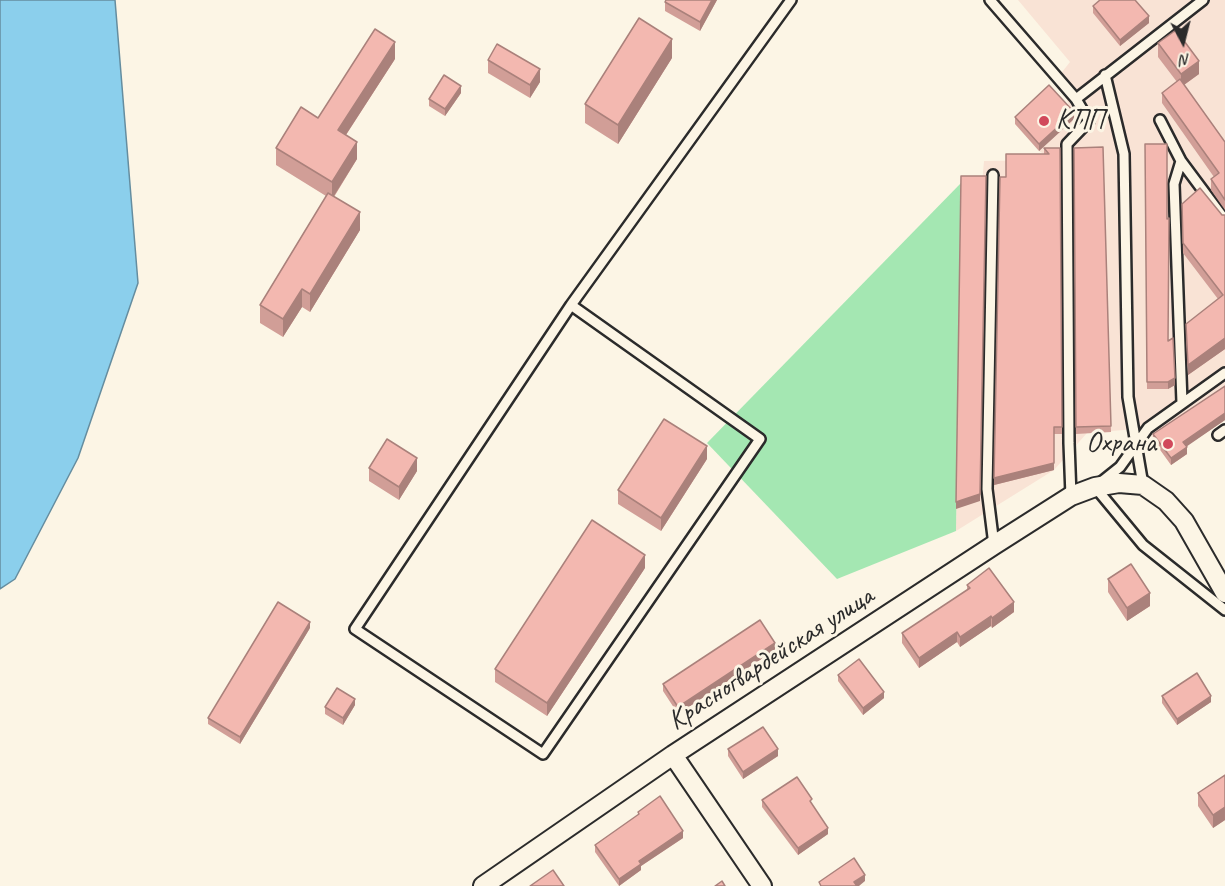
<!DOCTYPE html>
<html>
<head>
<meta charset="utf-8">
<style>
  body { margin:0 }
  #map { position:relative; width:1225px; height:886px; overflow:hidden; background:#fcf5e5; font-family:Caveat,sans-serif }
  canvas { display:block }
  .north { position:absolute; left:1153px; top:12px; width:60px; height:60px; -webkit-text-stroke:4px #fcf5e5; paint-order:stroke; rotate:173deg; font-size:16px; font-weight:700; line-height:24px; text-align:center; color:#2b2b2b }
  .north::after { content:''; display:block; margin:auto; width:21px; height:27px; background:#2b2b2b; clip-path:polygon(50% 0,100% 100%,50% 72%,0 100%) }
</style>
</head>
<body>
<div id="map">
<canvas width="1225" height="886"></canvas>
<div class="north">N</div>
</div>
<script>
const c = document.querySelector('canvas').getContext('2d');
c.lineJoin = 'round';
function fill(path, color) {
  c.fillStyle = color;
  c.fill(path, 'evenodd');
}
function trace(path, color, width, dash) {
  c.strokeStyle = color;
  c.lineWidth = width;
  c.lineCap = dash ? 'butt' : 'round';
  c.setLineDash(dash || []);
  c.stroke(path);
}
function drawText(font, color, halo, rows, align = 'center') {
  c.font = font + ' Caveat,sans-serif';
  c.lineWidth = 6;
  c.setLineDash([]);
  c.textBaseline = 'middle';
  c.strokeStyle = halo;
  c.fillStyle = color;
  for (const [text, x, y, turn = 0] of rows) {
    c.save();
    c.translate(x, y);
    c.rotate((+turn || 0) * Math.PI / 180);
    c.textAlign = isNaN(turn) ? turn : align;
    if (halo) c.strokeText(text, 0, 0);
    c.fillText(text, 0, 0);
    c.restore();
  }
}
fill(new Path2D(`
  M1018,0h207v420l-42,28 4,6 -16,11 -18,-25 -5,-12 -61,5 -33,37 -98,61 5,-348h21l2,-22 69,-1 -14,-9 35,-32 -16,-42 12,-15z`), '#f9e3d5');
fill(new Path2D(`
  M961,183l-5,348 -119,48 -130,-136z`), '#a4e7b2');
const water = new Path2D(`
  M0,0h115l23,283 -60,175 -63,121 -15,10z`);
fill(water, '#8bcfec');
trace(water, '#658d9f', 1.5);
const lane = new Path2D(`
  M990,0l86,99
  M1105,75l19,79 4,243 15,88
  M1160,120l21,41 44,59
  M1181,161l-7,23 8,219
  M993,175l-6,314 7,56
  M571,305l189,134 -217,315 -188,-125 216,-324 220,-305
  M1225,373l-77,55 -28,39 -25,20 48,58 82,65
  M1218,435l7,-5
  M1071,496l-2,-53 -2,-299 22,-23 -13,-22 127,-99`);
const street = new Path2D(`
  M673,755l89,131
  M483,886l190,-131 321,-210 77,-49 24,-9 24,-4 24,2 23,16 18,20 41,72`);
trace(lane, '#2b2b2b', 14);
trace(street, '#2b2b2b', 22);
trace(lane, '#fcf5e5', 9);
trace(street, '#fcf5e5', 18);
fill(new Path2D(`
  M717,0l-17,31 -35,-20v-9z
  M1093,6l56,17 -29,23 -27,-33z
  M1158,43l41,31 -15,11 41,57v68l-14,-20v-11l3,-2 -52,-74v-10l15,-11 -19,-25z
  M672,58l-54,86 -33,-21v-19z
  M395,59l-49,76 11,24 -23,38 26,33 -50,82 -8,-5 -19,30 -23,-14v-18l66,-109 -50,-31v-17l42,-30z
  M488,60l52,22 -10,16 -42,-25z
  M461,93l-16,23 -16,-10v-7z
  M1015,117l59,2 -35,32 -24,-27z
  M1145,144l22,75 1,122 7,44 -7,4h-21z
  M1103,147l8,285 -35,2 -2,-286z
  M1044,148h16l2,286h-8v36l-60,15 12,-308 38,-23z
  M1182,204l40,11h3v134l-37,26 -2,-41 32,-35 -35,-46z
  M1225,386v34l-39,26 1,8 -16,11 -18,-25v-6z
  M707,459l-46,72 -43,-27v-14z
  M369,468l48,3 -18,29 -30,-19z
  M645,568l-98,148 -52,-34v-13z
  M1108,579l42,27 -23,15 -19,-29z
  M967,585l47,27 -22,16 -1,-2 -31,21 -3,-5 -38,26 -17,-25v-10l65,-43z
  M310,628l-70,116 -32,-20v-6z
  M775,650l-97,64 -15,-23v-7z
  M838,675l46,23 -21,17 -25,-34z
  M1162,696l49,6 -34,23 -15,-22z
  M355,705l-12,20 -18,-11v-7z
  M728,749l50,7 -35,23 -15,-23z
  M1225,775v45l-12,8 -15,-22v-13z
  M762,800l66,34 -30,21 -36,-48z
  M638,812l45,26 -42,28v4l-22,16 -24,-34v-7l43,-30z`), '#d19e97');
fill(new Path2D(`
  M712,0h5l-17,31v-9z
  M1149,16v7l-29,23v-6z
  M672,39v19l-54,86v-19z
  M395,42v17l-57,88v-17z
  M1199,61v13l-18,13v-13z
  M540,69v13l-10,16v-13z
  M461,86v7l-16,23v-7z
  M1074,112v7l-35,32v-7z
  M357,142v17l-25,40v-17z
  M986,176l-6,325 -24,8v-7z
  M360,212v18l-50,82v-18z
  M302,289v18l-19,30v-18z
  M1225,338v11l-37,26v-10z
  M1175,378v7l-7,4v-7z
  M1225,413v7l-42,29v-7z
  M707,446v13l-46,72v-13z
  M1187,447v7l-16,11v-7z
  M417,458v13l-18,29v-13z
  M1054,463v7l-60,15v-7z
  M645,555v13l-98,148v-13z
  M1150,593v13l-23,15v-13z
  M1014,602v10l-22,16v-10z
  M991,616v10l-31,21v-10z
  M310,622v6l-70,116v-7z
  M957,632v10l-38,26v-10z
  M775,643v7l-97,64v-7z
  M884,692v6l-21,17v-7z
  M1211,696v6l-34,23v-6z
  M355,699v6l-12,20v-7z
  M778,749v7l-35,23v-7z
  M1225,807v13l-12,8v-13z
  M828,828v6l-30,21v-7z
  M683,831v7l-42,28v4l-22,16v-7l20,-18z
  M865,875v6l-6,5h-5v-4z`), '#aa817b');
const building = new Path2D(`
  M666,0h46l-12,22 -35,-20z
  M1100,0h35l14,16 -29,24 -27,-34z
  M639,18l33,21 -54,86 -33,-21z
  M375,29l20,13 -57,88 19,12 -25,40 -56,-34 25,-41 17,11z
  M1176,30l23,31 -18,13 -23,-31z
  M497,44l43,25 -10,16 -42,-25z
  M444,75l17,11 -16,23 -16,-10z
  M1180,79l45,63v58l-14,-21 8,-6 -57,-80z
  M1049,85l25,27 -35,32 -24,-27z
  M1145,144h22v75l2,-1 -1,123 5,-3 2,40 -7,4h-21z
  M1103,147l8,279 -35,1 -2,-279z
  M1044,148h16l2,279h-8v36l-60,15 6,-301h6v-23h43z
  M961,176h25l-6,318 -24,8z
  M1200,188l22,27h3v123l-37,27 -2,-41 37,-29 -40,-52 -1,-39z
  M328,193l32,19 -50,82 -8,-5 -19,30 -23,-14z
  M1225,386v27l-42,29 4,5 -16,11 -18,-24z
  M664,419l43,27 -46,72 -43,-28z
  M387,439l30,19 -18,29 -30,-19z
  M592,520l53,35 -98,148 -52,-34z
  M1131,564l19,29 -23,15 -19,-29z
  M989,568l25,34 -22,16 -1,-2 -31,21 -3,-5 -38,26 -17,-25 68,-45 -3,-3z
  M278,602l32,20 -70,115 -32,-19z
  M760,620l15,23 -97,64 -15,-23z
  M859,659l25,33 -21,16 -25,-33z
  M1197,673l14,23 -34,23 -15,-23z
  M337,688l18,11 -12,19 -18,-11z
  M763,727l15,22 -35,23 -15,-23z
  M1225,775v32l-12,8 -15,-22z
  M797,777l15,22 -2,2 18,27 -30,20 -36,-48z
  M660,796l23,35 -44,30 2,3 -22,15 -24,-34 44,-31 -1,-2z
  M854,858l11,17 -11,7 3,4h-36l-2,-4z
  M553,870l11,16h-34z
  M722,881l3,5h-10z`);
fill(building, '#f3b8b0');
trace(building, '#aa817b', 1.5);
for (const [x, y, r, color] of [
  [1044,121,6,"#d1495b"],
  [1168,444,6,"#d1495b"]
]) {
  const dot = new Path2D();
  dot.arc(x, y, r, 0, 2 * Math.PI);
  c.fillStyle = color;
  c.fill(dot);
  trace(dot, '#fcf5e5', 2);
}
drawText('28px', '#2b2b2b', '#fcf5e5', [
  ["КПП",1056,121],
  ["Охрана",1156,444,"right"]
], 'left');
drawText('28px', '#2b2b2b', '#fcf5e5', [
  ["Красногвардейская улица",771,659,-33]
]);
</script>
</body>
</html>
